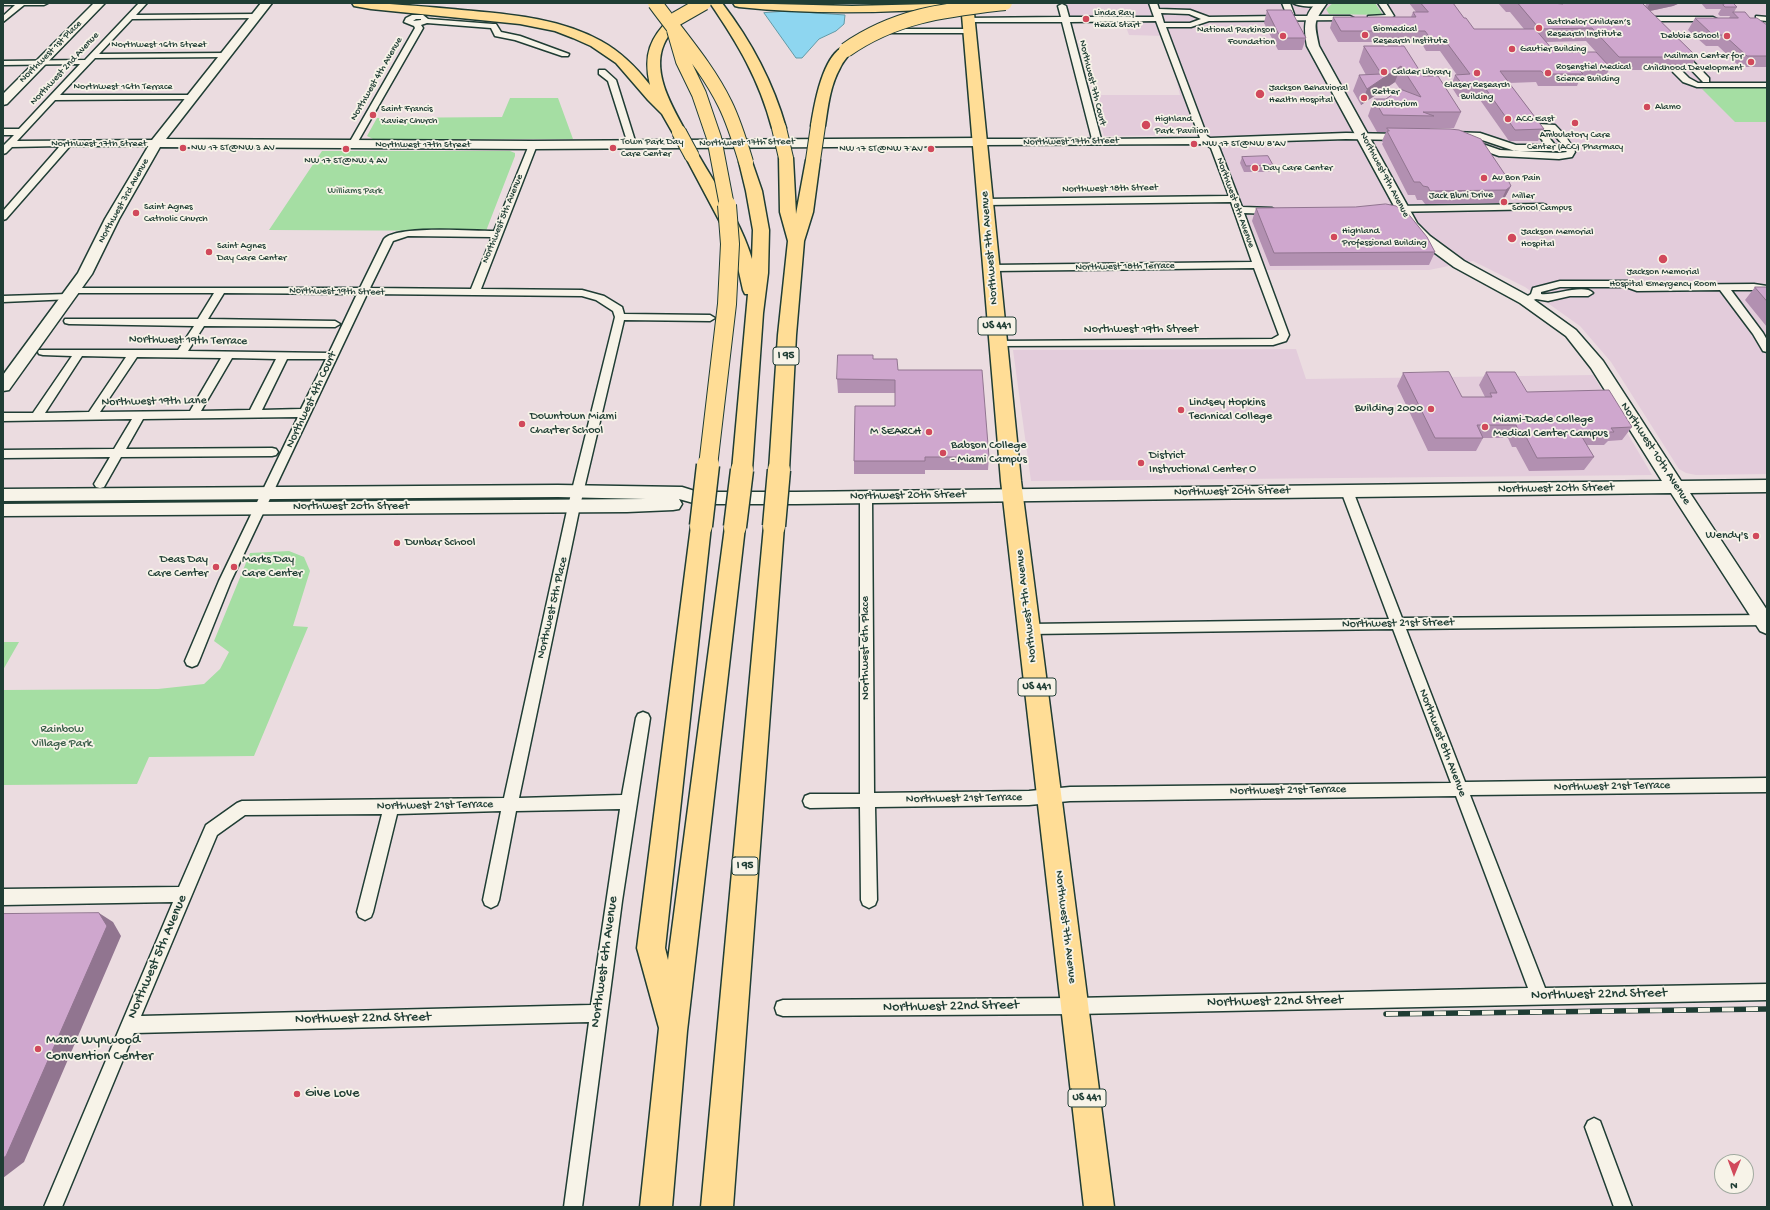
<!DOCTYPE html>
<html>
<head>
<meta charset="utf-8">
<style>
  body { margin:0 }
  #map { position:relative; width:1770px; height:1210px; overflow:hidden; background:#ebdce0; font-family:"Gochi Hand",sans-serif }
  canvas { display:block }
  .frame { position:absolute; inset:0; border:4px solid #1f3d34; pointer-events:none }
  .north { position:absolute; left:1714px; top:1154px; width:40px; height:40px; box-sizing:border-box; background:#f7f3e8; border:1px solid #a1aaa0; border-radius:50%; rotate:181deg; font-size:11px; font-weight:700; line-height:16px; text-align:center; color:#1f3d34 }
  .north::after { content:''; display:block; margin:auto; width:14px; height:18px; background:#d1495b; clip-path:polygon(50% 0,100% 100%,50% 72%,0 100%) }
</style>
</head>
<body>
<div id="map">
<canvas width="1770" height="1210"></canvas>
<div class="frame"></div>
<div class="north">N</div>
</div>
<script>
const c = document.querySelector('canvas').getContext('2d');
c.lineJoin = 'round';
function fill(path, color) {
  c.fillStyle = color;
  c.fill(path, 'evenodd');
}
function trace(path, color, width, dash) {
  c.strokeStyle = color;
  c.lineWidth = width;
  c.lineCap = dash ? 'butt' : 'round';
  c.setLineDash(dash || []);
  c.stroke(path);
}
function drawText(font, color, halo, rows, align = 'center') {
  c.font = font + ' "Gochi Hand",sans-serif';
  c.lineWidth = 3.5;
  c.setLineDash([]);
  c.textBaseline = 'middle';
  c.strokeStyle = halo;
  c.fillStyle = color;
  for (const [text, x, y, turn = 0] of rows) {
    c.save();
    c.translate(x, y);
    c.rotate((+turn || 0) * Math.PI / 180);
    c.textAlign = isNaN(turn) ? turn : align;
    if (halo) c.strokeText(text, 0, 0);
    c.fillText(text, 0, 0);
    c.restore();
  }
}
fill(new Path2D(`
  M1066,3h701v471l-71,1 -10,-2 -7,-4 -68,-107 -31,-36 -55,-39 -52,-26 -44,9h-162l-49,-127 -23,-8 -91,1 -11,-41h87l-14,-59 -37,-1 -6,-16 -58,1 -5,-16z
  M1296,349l10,30 287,-4 59,100 -621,6 -18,-131z`), '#e3ccdb');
fill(new Path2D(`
  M1333,3h42l8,12 -54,-1 -3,-5z
  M1708,88h59v34h-32l-33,-33z
  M510,98h48l15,41h-200l-6,-3 10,-18 125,-1z
  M322,151h188l5,2v3l-29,75 -217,-1z
  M289,551l15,6 6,14 -17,55 15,1 -54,129 -105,1 -12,27 -134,1v-95l155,-1 46,-5 16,-15 9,-17 -15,-11 36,-88z
  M3,642h16l-16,28z`), '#a5dea3');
const water = new Path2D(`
  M788,11l57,4 -1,9 -8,7 -17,8 -17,19h-6l-32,-45z`);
fill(water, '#8ed6f0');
trace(water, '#6299a5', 1);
const street = new Path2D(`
  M3,3h45l-4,2h-20l-21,17v-6l12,-11h-12z
  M139,3h8l-11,12 121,-1 4,2 -4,2 -125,1 -33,35 126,-1 4,2 -4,2 -130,1 -35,37h132l4,2 -4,2 -137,1 -38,41 139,-1 4,3 -4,3h-86l-64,73 -3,1v-9l57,-65 -48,1 -6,6 -3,1v-8l11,-11h-11v-6h16l61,-65 -77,1v-4l82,-1z
  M1149,3h8l2,6 31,1 19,7 69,-1 8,-3 -4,-10h8l4,11 -3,2h59l4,2 -4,2 -141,1 -18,6h-25l41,109 3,2 136,-5 55,1 4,3 -4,3 -55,-1 -130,4 3,4 23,60 30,1 5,3 -5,3 -28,-1 45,122 -3,6 -13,4 -278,1 -1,-2 5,-3 273,-2 7,-4 -25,-67 -262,3 -5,-3 5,-3 260,-3 -21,-60 -245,3 -5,-3 5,-3 243,-3 -18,-48 -5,-4 -226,1 -4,-3 4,-3h112l-30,-117h-93l-4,-2 1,-2 95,-1 -3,-11 4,-2 4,2 3,11h85zM1161,13l28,1 12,5 -11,4h-26zM1156,21l44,117 -99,1 -31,-117z
  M1293,3h31l1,1c-6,4 -26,3 -32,-1z
  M1378,3h8l8,13c-7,5 -17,5 -26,4v-4l18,-1z
  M412,15h11l5,4 65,5h3l5,8 19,4 49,18 -1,2h-6l-47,-16 -20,-4 -4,-8 -64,-5 -6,2 2,3 -67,117 -1,2h-6l-1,-2 67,-117 -1,-2 -10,-4 2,-4zM416,19h5v1l-8,1z
  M1756,16l11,1v4l-11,-1z
  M1643,17h70l4,2 -4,2h-70z
  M888,29h82l4,2 -4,2h-82z
  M1677,51h6l26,27v4h-6l-26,-27z
  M1673,68h6l10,10 9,5h69v4h-70l-14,-5 -10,-10z
  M599,70h6l11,10 20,64 -1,2h-6l-1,-2 -20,-63 -9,-7z
  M1538,124l17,1c9,9 15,16 20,27l-3,5 -13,2 -60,-3 -31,-11 -1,-2 4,-3 29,10 59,3 8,-1 -1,-1h-51l-36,-12 -26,-1 -4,-3 4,-3 27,1 36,12h30l-11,-14 -1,-4zM1543,130h7l13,15h-8z
  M533,142l4,3 -56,144 101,1 22,6 18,11 2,7 86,1 5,3 -5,3 -86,-1 -44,186 -61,292 103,-3 14,-77 2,-4 5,-2 5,2 2,4 -28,183 -40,306h-18l25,-185 -455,11 -72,174h-18l129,-305 -170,3v-16l176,-2 27,-62 31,-22 5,-2 262,-3 64,-292 47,-189 -2,-6 -17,-11 -14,-4 -215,-2 -136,287 -32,80 -2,4 -5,2 -5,-2 -2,-4 34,-80 79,-164 -155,2 -17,30 146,-1 4,1 2,3 -2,3 -4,1 -151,1 -17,30 -4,1 -4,-1 -2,-3 16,-27 -107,1v-8l111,-1 18,-30 -129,2v-8h30l39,-57 -29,-1 -4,-1 -1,-2 1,-2h139l16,-24 -125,-2 -4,-1 -1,-2 1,-2h133l16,-26h-140l-4,-1 -1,-2 1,-2h290l24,-49c12,-14 89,-8 110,-8l35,-86zM408,236l84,1 -21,52 -101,-1 23,-47zM224,293l133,1 -28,59 -141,-2 16,-25 131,1 5,-3 -5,-3 -127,-2zM82,356l44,1 -37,55 -44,1zM137,357l84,1 -31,53 -90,1zM232,358l44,1 -26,51 -49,1zM287,359h39l-25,50 -39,1zM620,809l-29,196 -450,11 76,-181 28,-20 137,-1 -25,98 2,5 6,3 6,-3 2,-5 24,-98 104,-3 -18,89 2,5 6,3 6,-3 2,-5 17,-89z
  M1543,204l3,1 2,2 -2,2 -155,3 -5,-3 5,-3z
  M1560,281h68l10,4 116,-1 13,2v6l-13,-2h-23l32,43 4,7v12l-4,-1 -10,-17 -33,-44 -83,1 -11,-4h-66l-19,5v2c12,2 44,-11 52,-1l-5,3h-18l-22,5 -12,-2 -8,3 -5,-3 8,-5 2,-6z
  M68,294l4,1 1,2 -1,2 -69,3v-6z
  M1347,487l4,1 2,3 49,127 365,-3v10l-361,4 59,153 302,-4v14l-297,3 75,193 222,-4v16l-692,14 -292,2 -6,-2 -2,-6 2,-6 6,-2 292,-2 453,-10 -72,-192 -386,5 -41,4 -154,2 2,93 -2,5 -6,3 -6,-3 -2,-5 -1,-93 -50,1 -5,-2 -2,-5 2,-5 5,-2h50v-297l2,-3 4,-1 4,1 2,3 2,296 155,-2 41,-4 381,-4 -58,-154 -363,5 -5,-1 -2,-4 2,-4 5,-1 359,-5 -48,-128 2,-3z
  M1594,1118l6,3 32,86h-18l-29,-80 3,-6z`);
const secondary = new Path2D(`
  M94,3h11l-98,101 -4,1v-11z
  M261,3h11l-106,136 367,2 447,-3 4,1 2,3 -2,3 -4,1 -447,3 -373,-2 -41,72 -27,55 -83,116 -6,1v-16l75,-102 27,-54 47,-79z
  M1316,3h11c-14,20 -13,19 -8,43l98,177 13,13 34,25 66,36 46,33 27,31 78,120 86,-1v12l-77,1 77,117v24l-7,-3 -89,-138 -875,11h-99l-18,-5 3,5 -3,5 -6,1 -46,2 -624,4v-12l643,-5 -88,-2 -555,4v-12l555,-4 124,2 16,5h98l866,-11 -71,-113 -25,-32 -46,-33 -66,-36 -34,-25 -14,-14 -99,-182c-3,-17 -4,-30 9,-43z`);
const primary = new Path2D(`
  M961,3h12l48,478 93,726h-30l-83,-726z`);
const highway = new Path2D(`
  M352,3c34,0 67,3 100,6 50,5 104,7 149,32 20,11 35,26 49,44 -7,-31 0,-47 22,-69h8l2,3c-6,9 -14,15 -18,25 -13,29 9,64 22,88l-2,3 -5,1 -5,-1 -12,-21 -14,-14 -32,-37 -25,-17 -18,-8 -18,-7 -35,-7 -149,-15 -17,-3z
  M710,3h12c29,38 51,79 64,125l-2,3 -5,1 -5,-1 -2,-3c-13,-49 -34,-84 -62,-125z
  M733,3l119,3 120,-3 -2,3 -4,1c-76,6 -151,8 -227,0l-4,-1z
  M846,46l5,1 2,3c-5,6 -10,11 -13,18 -10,18 -12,38 -15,58l-2,3 -5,1 -5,-1 -2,-3c3,-20 12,-74 35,-80z
  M692,152l5,1 2,3c19,33 42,66 53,103l1,-29 -7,-39 -7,-29 2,-3 5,-1 5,1 11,32 7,39 -1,43 -5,40 -11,157 -3,5 -7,2 -7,-2 -3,-5 16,-176h-3l-2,-4 -4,-18 -11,-35 -43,-81 2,-3z
  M786,154l5,1 2,3 3,56 10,-54 2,-3 5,-1 5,1 2,3 -7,52 -9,29 -8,94 -7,135 -3,5 -7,2 -7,-2 -3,-5 9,-135 10,-94 -8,-29 -1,-54 2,-3z
  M701,518l7,3 3,5 -46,422 3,12 57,-433 3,-5 7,-3 7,3 3,5 -58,504 -15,176h-32l19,-179 -22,-80 54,-422 3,-5z
  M774,518l7,3 3,5 -51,681h-32l63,-681 3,-5z`);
trace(street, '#1f3d34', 3);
trace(secondary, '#1f3d34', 3);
trace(primary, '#1f3d34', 3);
trace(highway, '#1f3d34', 3);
fill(street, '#f7f3e8');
fill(secondary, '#f7f3e8');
fill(primary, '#ffdd96');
fill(highway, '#ffdd96');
const rail = new Path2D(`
  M1386,1014l381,-5`);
trace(rail, '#1f3d34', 5.5);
trace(rail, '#f7f3e8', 4, [12]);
const highwayBridgeFar2 = new Path2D(`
  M655,3c24,33 52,64 70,101 9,18 15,38 21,58
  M676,19l28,-16
  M674,30l9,31 16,33 15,44 13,68
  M846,50c50,-35 100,-40 159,-47
  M779,128l7,30
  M679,132l13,24
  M813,160l5,-34`);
const highwayBridgeFar1 = new Path2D(`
  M708,466l19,-162 3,-60 -3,-39`);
const highwayBridge = new Path2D(`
  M701,526l7,-61
  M774,526l5,-56
  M735,527l7,-57`);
trace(highwayBridgeFar2, '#1f3d34', 16, []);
trace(highwayBridgeFar1, '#1f3d34', 20, []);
trace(highwayBridge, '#1f3d34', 25, []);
trace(highwayBridgeFar2, '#ffdd96', 14);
trace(highwayBridgeFar1, '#ffdd96', 18);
trace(highwayBridge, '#ffdd96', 22);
fill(new Path2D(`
  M1409,3h44l11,15 10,11h50l-14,-17h-4l-8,-9h54l11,1v-1h79l3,3 2,-3h33l-7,3 -23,5 47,46 -8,13h-6l-4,-4h-5l-2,4h-60l-4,-3v1l1,2 -6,11h-24l-2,5h-39l-2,-4 -27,1 35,46 -6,12h-29l-31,-44h-20l-7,-11 4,-11h2l-17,-24h-14l-5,-9h-83l-8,-14 3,-11h78l2,-5h3zM1586,41l10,11h-28l-15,-2 -7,-8z
  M1701,3h32l4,4 -3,5 16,6 17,7v42h-27l-22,-21h-12l-18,-16 7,-12h34l1,-2h-10l-2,-2 3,-5h-15z
  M1267,10l39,28 -4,12h-24l-14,-27z
  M1364,46l59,30 38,36 -7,16h-25l82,58 -7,13 -4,4 -75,1 -3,-4h-5l-2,-5h-7l-26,-51 1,-2 -1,-1 4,-9h-9l-9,-16 6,-17h12l14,-10 -5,-7 -34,23 -8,-14 6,-16h7l-7,-13z
  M1242,157l31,8 -2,7h-27l-4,-9z
  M1256,208l179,44 -6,13 -159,1 -18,-45z
  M1755,287h12v40l-22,-27z
  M873,359l25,11 91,87 -1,13h-63v4h-71v-13l41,-55v-13h-57l-1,-14z
  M1486,372l41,20 105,35 -10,13 -14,1 -4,4h-18l8,12 -10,13 -55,1 -13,-24h-4l-4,-9h-25l-7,13h-48l-31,-65 6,-13 59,24h23l-6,-12z`), '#b290b1');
fill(new Path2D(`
  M1650,3h30l-7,3 -28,6z
  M1401,66l-6,16 -34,23 6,-16z
  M1511,186l-7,13 -4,4 6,-13z
  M99,913l14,9 8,14 -97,226 -21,16v-20z`), '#917590');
const building = new Path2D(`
  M1421,3h32l11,15h2l8,11h61l18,21h13l2,2h28l13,14h-3l3,4h-30l4,4h-39l-3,-3h-41l44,58 -29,1 -32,-45h-20l-8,-10 15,-1 -26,-35h-13l-6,-8h-84l-8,-14h83l-3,-5h15z
  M1518,3h34l11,1v-1h79l55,54h-6l-4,-4h-6l-2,4h-60l-27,-29 -52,1z
  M1726,3h7l4,4h-12l-2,-2z
  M1267,10h24l15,28h-25z
  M1733,12h12l5,6h7l10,7v31h-20l-23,-21h-11l-18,-17h43z
  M1364,46h40l19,30h15l23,36h-38l11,4 -51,-1 -9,-16h12l14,-10 21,8 -20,-31 -34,23 -8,-14 22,-1z
  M1387,128l63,1 9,1 22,9 25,37 5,10 -5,4 -76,1 -2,-4 -5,-1 -3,-4h-6l-27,-51h2z
  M1268,156l5,9 -27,1 -4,-9z
  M1386,204l10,2 10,5 21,26 8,15 -161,1 -18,-45 99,-1z
  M1755,287h12v14z
  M838,355h35v4h24l1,11h84l7,87h-64v4h-71l1,-55h40v-26l-58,-1z
  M1449,372l13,25h30l-2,-4h7l-11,-21h29l12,20 82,-2 23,37 -21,1 3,4h-35l15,25 -57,1 -13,-25 -4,1 -4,-9h-39l6,13h-48l-32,-65z
  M99,913l8,13 -101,230 -3,2v-244z`);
fill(building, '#cfa7ce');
trace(building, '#917590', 1);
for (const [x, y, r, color] of [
  [1086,19,4,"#d1495b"],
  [1539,28,4,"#d1495b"],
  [1365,35,4,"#d1495b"],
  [1283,36,4,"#d1495b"],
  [1727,36,4,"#d1495b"],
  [1512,49,4,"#d1495b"],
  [1751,62,4,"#d1495b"],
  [1384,72,4,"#d1495b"],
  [1477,73,4,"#d1495b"],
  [1548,73,4,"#d1495b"],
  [1260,94,5,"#d1495b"],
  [1364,98,4,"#d1495b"],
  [1647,107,4,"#d1495b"],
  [373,115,4,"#d1495b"],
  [1508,119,4,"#d1495b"],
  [1575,123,4,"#d1495b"],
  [1146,125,5,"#d1495b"],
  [1194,144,4,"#d1495b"],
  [183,148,4,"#d1495b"],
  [613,148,4,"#d1495b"],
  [346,149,4,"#d1495b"],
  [931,149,4,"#d1495b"],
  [1255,168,4,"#d1495b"],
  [1484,178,4,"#d1495b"],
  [1504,202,4,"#d1495b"],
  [136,213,4,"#d1495b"],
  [1334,237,4,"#d1495b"],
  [1512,238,5,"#d1495b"],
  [209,252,4,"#d1495b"],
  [1663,259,5,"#d1495b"],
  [1431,409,4,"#d1495b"],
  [1181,410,4,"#d1495b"],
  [522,424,4,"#d1495b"],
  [1485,427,4,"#d1495b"],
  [929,432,4,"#d1495b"],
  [943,453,4,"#d1495b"],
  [1141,463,4,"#d1495b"],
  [1756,536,4,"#d1495b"],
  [397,543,4,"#d1495b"],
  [216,567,4,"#d1495b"],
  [234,567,4,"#d1495b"],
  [38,1049,4,"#d1495b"],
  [297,1094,4,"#d1495b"]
]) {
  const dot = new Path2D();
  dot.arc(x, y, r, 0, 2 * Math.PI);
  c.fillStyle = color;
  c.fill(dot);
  trace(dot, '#f7f3e8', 1.5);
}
drawText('10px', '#1f3d34', '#f7f3e8', [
  ["Linda Ray",1094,13],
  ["Head Start",1094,25],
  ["Batchelor Children’s",1547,22],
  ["Research Institute",1547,34],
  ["Biomedical",1373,29],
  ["Research Institute",1373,41],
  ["National Parkinson",1275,30,"right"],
  ["Foundation",1275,42,"right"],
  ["Debbie School",1719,36,"right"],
  ["Gautier Building",1520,49],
  ["Mailman Center for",1743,56,"right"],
  ["Childhood Development",1743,68,"right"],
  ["Rosenstiel Medical",1556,67],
  ["Science Building",1556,79],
  ["Calder Library",1392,72],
  ["Glaser Research",1477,85,"center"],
  ["Building",1477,97,"center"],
  ["Jackson Behavioral",1269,88],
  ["Health Hospital",1269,100],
  ["Retter",1372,92],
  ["Auditorium",1372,104],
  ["Alamo",1655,107],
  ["Saint Francis",381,109],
  ["Xavier Church",381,121],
  ["Highland",1155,119],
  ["Park Pavilion",1155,131],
  ["ACC East",1516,119],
  ["Ambulatory Care",1575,135,"center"],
  ["Center (ACC) Pharmacy",1575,147,"center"],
  ["Town Park Day",621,142],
  ["Care Center",621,154],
  ["NW 17 ST@NW 8 AV",1202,144],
  ["NW 17 ST@NW 3 AV",191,148],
  ["NW 17 ST@NW 7 AV",923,149,"right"],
  ["NW 17 ST@NW 4 AV",346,161,"center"],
  ["Day Care Center",1263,168],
  ["Au Bon Pain",1492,178],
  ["Miller",1512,196],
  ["School Campus",1512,208],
  ["Saint Agnes",144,207],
  ["Catholic Church",144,219],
  ["Highland",1342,231],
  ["Professional Building",1342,243],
  ["Jackson Memorial",1521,232],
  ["Hospital",1521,244],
  ["Saint Agnes",217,246],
  ["Day Care Center",217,258],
  ["Jackson Memorial",1663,272,"center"],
  ["Hospital Emergency Room",1663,284,"center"]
], 'left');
drawText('10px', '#1f3d34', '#f7f3e8', [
  ["Northwest 16th Street",159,45],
  ["Northwest 1st Place",51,52,-45],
  ["Northwest 2nd Avenue",65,69,-47],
  ["Northwest 4th Avenue",377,79,-60],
  ["Northwest 7th Court",1092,83,76],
  ["Northwest 16th Terrace",123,87],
  ["Northwest 17th Street",1071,142,-1],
  ["Northwest 17th Street",747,143,-1],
  ["Northwest 17th Street",99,144],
  ["Northwest 17th Street",423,145],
  ["Northwest 9th Avenue",1384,175,62],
  ["Northwest 18th Street",1110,189,-1],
  ["Jack Bluni Drive",1461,196,-1],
  ["Northwest 3rd Avenue",124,201,-61],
  ["Northwest 8th Avenue",1235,203,70],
  ["Northwest 5th Avenue",503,219,-68],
  ["Northwest 18th Terrace",1125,267,-1],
  ["Northwest 19th Street",337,292,1]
]);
drawText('10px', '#3a5d4a', '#f7f3e8', [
  ["Williams Park",355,191]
]);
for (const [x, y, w] of [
  [997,326,38],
  [786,356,26],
  [1037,687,38],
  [745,866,26],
  [1087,1098,38]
]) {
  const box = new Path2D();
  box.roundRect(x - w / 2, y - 9, w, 18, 3);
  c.fillStyle = '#f7f3e8';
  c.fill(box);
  trace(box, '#1f3d34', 1);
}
drawText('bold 11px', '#1f3d34', null, [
  ["US 441",997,326],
  ["I 95",786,356],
  ["US 441",1037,687],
  ["I 95",745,866],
  ["US 441",1087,1098]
]);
drawText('12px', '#1f3d34', '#f7f3e8', [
  ["Northwest 7th Avenue",990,248,-95],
  ["Northwest 19th Street",1141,330],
  ["Northwest 19th Terrace",188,341,1],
  ["Northwest 4th Court",312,400,-65],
  ["Northwest 19th Lane",154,402,-1],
  ["Northwest 10th Avenue",1655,454,57],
  ["Northwest 20th Street",1556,489,-1],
  ["Northwest 20th Street",1232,492,-1],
  ["Northwest 20th Street",908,496,-1],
  ["Northwest 20th Street",351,507],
  ["Northwest 7th Avenue",1027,606,-97],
  ["Northwest 5th Place",553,608,-77],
  ["Northwest 21st Street",1398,624,-1],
  ["Northwest 6th Place",866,648,-90],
  ["Northwest 8th Avenue",1442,743,69],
  ["Northwest 21st Terrace",1612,787,-1],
  ["Northwest 21st Terrace",1288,791,-1],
  ["Northwest 21st Terrace",964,799,-1],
  ["Northwest 21st Terrace",435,806,-1],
  ["Northwest 7th Avenue",1065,927,83]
]);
drawText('12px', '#1f3d34', '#f7f3e8', [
  ["Lindsey Hopkins",1189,403],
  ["Technical College",1189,417],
  ["Building 2000",1423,409,"right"],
  ["Downtown Miami",530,417],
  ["Charter School",530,431],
  ["Miami-Dade College",1493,420],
  ["Medical Center Campus",1493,434],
  ["M SEARCH",921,432,"right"],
  ["Babson College",951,446],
  ["- Miami Campus",951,460],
  ["District",1149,456],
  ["Instructional Center O",1149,470],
  ["Wendy's",1748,536,"right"],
  ["Dunbar School",405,543],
  ["Deas Day",208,560,"right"],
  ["Care Center",208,574,"right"],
  ["Marks Day",242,560],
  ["Care Center",242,574]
], 'left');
drawText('12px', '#3a5d4a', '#f7f3e8', [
  ["Rainbow",62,730],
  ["Village Park",62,744]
]);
drawText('14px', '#1f3d34', '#f7f3e8', [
  ["Northwest 5th Avenue",158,957,-67],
  ["Northwest 6th Avenue",605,962,-82],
  ["Northwest 22nd Street",1599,995,-1],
  ["Northwest 22nd Street",1275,1002,-1],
  ["Northwest 22nd Street",951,1007,-1],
  ["Northwest 22nd Street",363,1019,-1]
]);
drawText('14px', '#1f3d34', '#f7f3e8', [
  ["Mana Wynwood",46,1041],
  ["Convention Center",46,1057],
  ["Give Love",305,1094]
], 'left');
</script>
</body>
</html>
